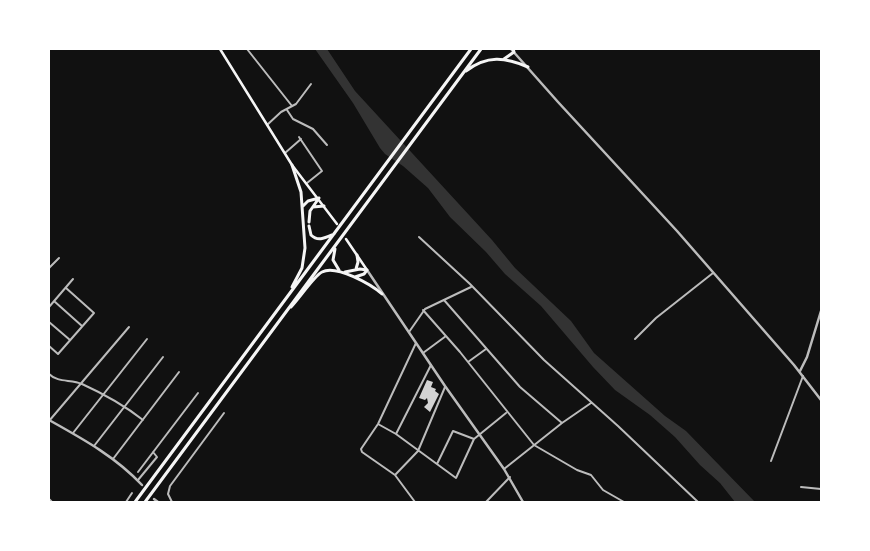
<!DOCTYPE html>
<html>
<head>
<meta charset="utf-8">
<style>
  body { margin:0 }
  #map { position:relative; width:870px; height:551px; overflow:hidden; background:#111; font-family:Inter,sans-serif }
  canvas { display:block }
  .frame { position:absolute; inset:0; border:50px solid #fff; pointer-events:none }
</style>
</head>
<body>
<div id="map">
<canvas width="870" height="551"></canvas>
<div class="frame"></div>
</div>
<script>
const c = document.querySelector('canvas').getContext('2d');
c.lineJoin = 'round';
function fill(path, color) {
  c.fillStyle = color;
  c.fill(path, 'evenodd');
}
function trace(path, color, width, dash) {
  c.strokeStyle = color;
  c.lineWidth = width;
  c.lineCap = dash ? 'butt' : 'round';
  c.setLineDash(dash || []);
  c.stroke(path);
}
fill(new Path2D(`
  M315,49h12l28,42 137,149 23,28 56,53 23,32 71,63 21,15 69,71h-20l-15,-19 -20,-18 -25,-28 -25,-22 -35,-25 -22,-23 -52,-61 -36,-32 -19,-22 -36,-35 -22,-29 -25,-22 -18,-12 -5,-6 -27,-45z`), '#333');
fill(new Path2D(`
  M427,380l6,2 -2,5 5,2 -1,2 4,3 -9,18 -6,-5 4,-4 -1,-5 -2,2 -6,-2z`), '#d3d3d3');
trace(new Path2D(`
  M247,49l45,57
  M287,110l6,9 20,10 14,16
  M267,125l14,-13 15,-8 15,-20
  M299,137l23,34 -15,12
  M285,153l16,-14
  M419,237l51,47 74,76 74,66 80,76
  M49,268l10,-10
  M444,300l76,87 42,36
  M54,301l28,25
  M49,307l24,-28
  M423,310l37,42 74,93 43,25 14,5 12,15 21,12
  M49,322l21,18
  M409,332l16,-23 46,-22
  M635,339l21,-21 57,-45
  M49,346l9,8 36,-41 -28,-25
  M423,353l23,-17
  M468,362l18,-13
  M49,374c9,9 22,5 33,10 22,10 42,21 61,36
  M49,421l80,-94
  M378,424l18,10 60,44 18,-39 32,-26
  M73,433l74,-94
  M396,434l35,-69
  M94,446l69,-89
  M113,459l66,-87
  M771,461l32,-85
  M437,464l16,-33 21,8
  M504,469l58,-46 29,-20
  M138,472l60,-79
  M395,475l23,-24 27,-64
  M138,480l19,-23 -4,-5
  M801,487l20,2
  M49,499l3,3
  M126,502l6,-9
  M172,502l-4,-8 2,-8 54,-73
  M415,502l-20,-27 -33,-23 -1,-3 17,-25 38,-81
  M486,502l24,-25`), '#bcbcbc', 2);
trace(new Path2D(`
  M511,49l47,53 119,129 117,134 27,35
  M367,270l78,116 59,83 19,33
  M800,371l7,-14 14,-46
  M49,420c34,19 67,37 93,65
  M154,499l4,3`), '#bcbcbc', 2.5);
trace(new Path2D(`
  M220,49l72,116 45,59
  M346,239l21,31`), '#f5f5f5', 2.5);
trace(new Path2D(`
  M504,59l10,-7 -1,-3
  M466,71c21,-16 39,-14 62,-4
  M303,206l5,-5 11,-3
  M313,207l11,-1
  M309,222l1,-11 9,-13
  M309,226l2,9c7,7 14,3 23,-1
  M335,249l-2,11 6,10
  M356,269l2,-7 -1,-7
  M345,272l15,-3 7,1
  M355,277l9,-3 3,-4
  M292,287l10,-19 3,-20 -4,-56 -9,-27
  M291,307c8,-8 23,-31 31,-35 14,-8 50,13 60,22
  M135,502l336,-453
  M145,502l336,-453`), '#f5f5f5', 3);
</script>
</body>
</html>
